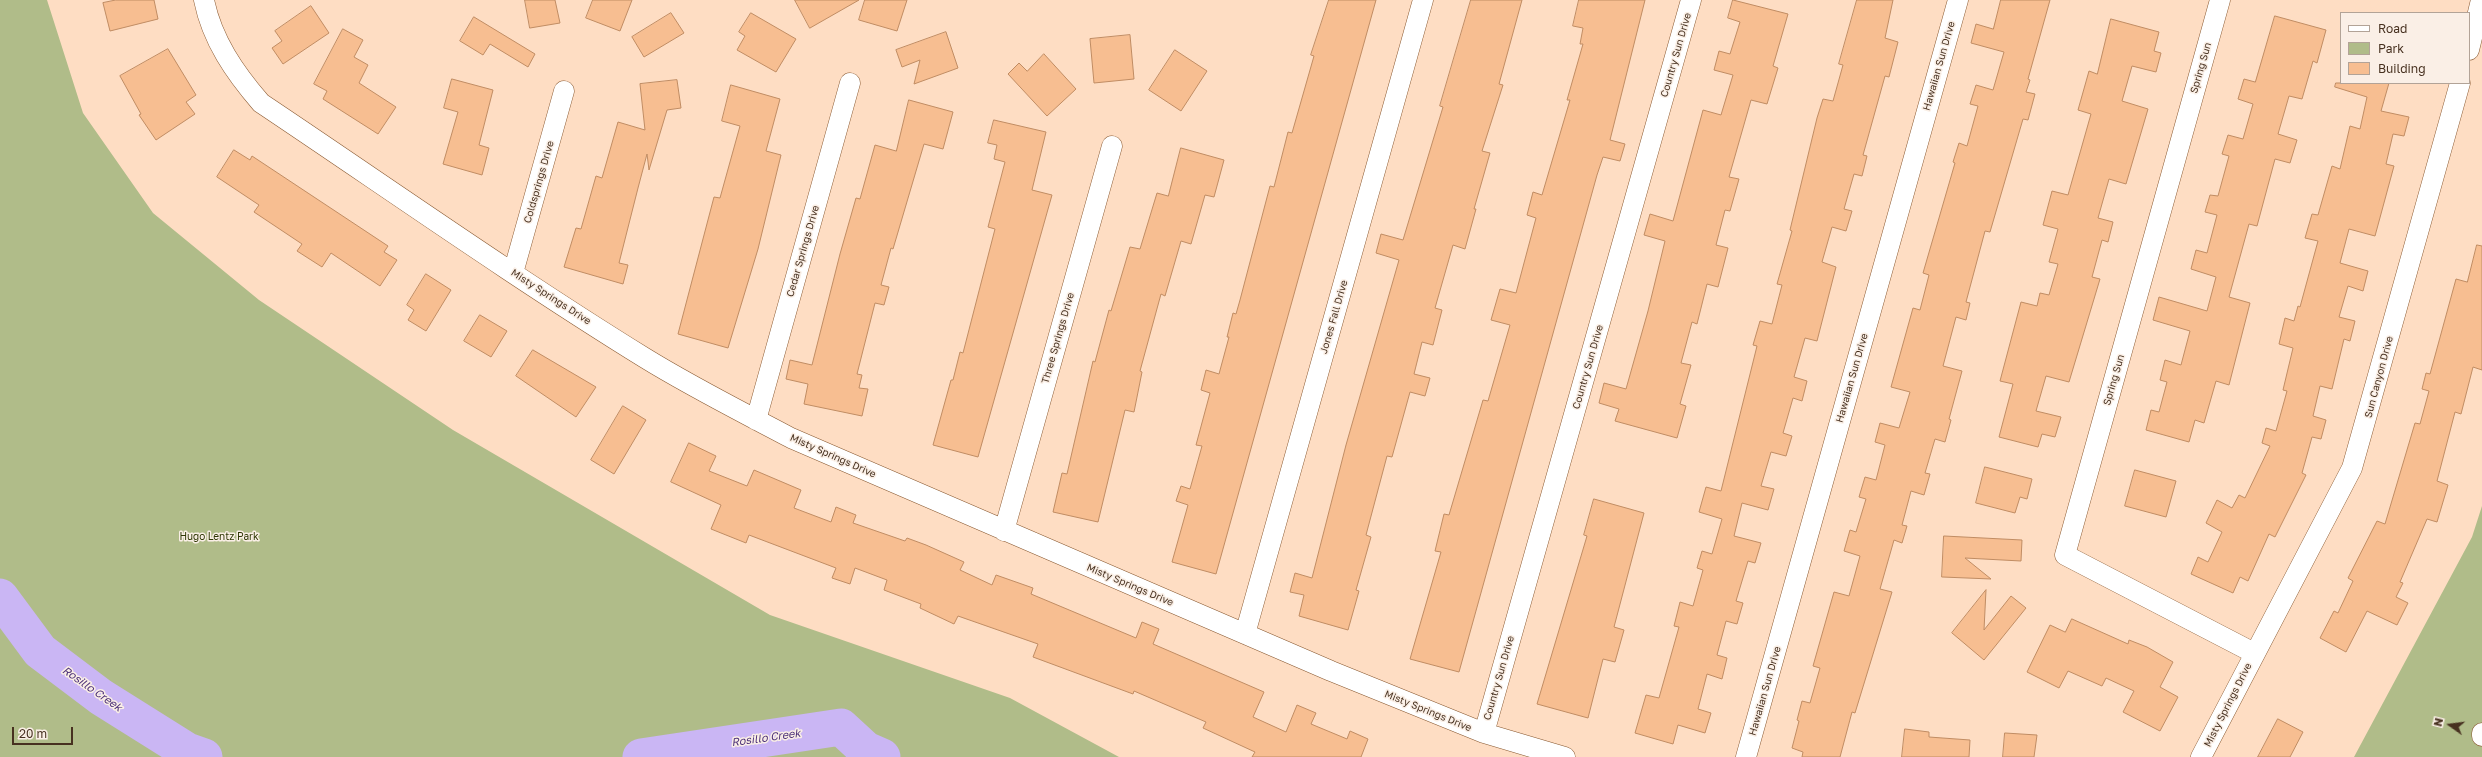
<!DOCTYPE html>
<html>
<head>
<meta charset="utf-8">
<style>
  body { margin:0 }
  #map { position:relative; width:2482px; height:757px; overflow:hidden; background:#feddc3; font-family:"Golos Text",sans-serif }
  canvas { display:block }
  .legend { position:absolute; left:2340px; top:12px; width:130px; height:72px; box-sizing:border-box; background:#faefe6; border:1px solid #b2a397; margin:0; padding:5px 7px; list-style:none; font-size:12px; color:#473120 }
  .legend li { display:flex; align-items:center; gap:8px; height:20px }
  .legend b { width:20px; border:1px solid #b2a397 }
  .north { position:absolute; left:2430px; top:705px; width:40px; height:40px; -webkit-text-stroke:3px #faefe6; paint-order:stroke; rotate:284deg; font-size:11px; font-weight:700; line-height:16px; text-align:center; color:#473120 }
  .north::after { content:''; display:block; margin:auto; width:14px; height:18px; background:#473120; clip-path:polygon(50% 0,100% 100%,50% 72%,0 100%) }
  .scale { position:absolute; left:12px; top:727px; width:61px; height:18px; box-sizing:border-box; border:2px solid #473120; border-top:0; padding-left:5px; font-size:12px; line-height:14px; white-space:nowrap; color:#473120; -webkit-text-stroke:3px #faefe6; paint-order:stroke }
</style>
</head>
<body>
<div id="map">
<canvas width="2482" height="757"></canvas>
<ul class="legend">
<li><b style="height:5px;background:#fff"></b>Road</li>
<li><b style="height:11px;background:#b0bc89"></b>Park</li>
<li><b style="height:11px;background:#f7be91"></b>Building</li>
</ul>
<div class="north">N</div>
<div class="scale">20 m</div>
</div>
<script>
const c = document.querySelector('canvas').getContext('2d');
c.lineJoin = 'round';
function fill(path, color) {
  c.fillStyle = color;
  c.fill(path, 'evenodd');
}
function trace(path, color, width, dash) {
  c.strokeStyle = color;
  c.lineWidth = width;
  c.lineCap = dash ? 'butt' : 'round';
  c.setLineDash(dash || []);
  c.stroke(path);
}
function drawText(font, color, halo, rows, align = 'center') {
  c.font = font + ' "Golos Text",sans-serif';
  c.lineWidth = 3;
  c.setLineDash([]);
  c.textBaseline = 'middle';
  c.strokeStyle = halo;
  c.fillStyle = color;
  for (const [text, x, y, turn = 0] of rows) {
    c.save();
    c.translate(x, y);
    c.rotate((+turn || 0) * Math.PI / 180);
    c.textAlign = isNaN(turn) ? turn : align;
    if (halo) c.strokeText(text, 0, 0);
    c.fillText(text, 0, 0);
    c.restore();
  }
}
fill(new Path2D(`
  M0,0h47l36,113 70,100 106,87 194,130 317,185 240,83 109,59h-1119z
  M2482,506v251h-128l118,-220z`), '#b0bc89');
trace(new Path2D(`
  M0,597l40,54 61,46 86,54 17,6
  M641,757l200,-30 25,23 16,7`), '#cab6f4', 37);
const building = new Path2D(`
  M116,0h38l4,19 -48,12 -7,-28z
  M525,0h30l5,23 -30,5z
  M593,0h39l-12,31 -34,-13z
  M795,0h64l-49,28z
  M865,0h42l-10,31 -38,-11z
  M1329,0h47l-160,574 -44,-12 16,-57 -12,-4 5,-15 9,3 12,-43 -6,-1 14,-52 -9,-3 5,-20 13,4 10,-37h-2l6,-24 3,1 4,-14 30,-114 4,1 14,-55 4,1 22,-77 -3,-1z
  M1471,0h51l-23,84 4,1 -21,66 8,2 -16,56h2l-11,40 -12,-4 -18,63 7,2 -9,35 -11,-3 -8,32 16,4 -5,18 -15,-4 -18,65 -5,-1 -21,79 5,2 -15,53 3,1 -11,39 -49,-14 5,-21 -14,-3 5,-19 17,5 34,-133 53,-185 -23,-7 5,-19 22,6 40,-133 -3,-1z
  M1579,0h66l-35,140 15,4 -5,17 -17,-4 -6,18 -138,497 -49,-13 31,-107 -6,-1 9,-37 5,1 34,-115 5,1 22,-76 -19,-5 9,-31 16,4 20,-75 -9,-3 6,-23 9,3 28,-95h-3l16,-56h-3l3,-16 -10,-2z
  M1733,0l55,14 -15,52 5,2 -11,36 -16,-4 -22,77 10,2 -9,32 -5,-1 -9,35 12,3 -10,39 -11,-3 -10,40 -5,-2 -11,41 10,2 -11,39 6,2 -9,32 -62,-17 4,-12 -20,-6 5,-20 22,6 22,-78 17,-70 -21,-6 6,-21 23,7 30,-111 18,5 12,-40 -19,-5 5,-19 11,3 10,-32 -12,-4z
  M1857,0h36l-8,38 13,4 -9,35 -4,-1 -22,79 4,1 -5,20 -8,-2 -10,35 8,2 -6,20 -14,-4 -10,35 14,5 -19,74 -12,-3 -11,39 13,4 -5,20 -9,-3 -10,35 9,3 -6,20 -15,-4 -10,34 13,3 -6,21 -26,-7 -8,33 27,7 -6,20 -7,-2 -12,40 7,2 -6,21 -11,-3 -9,34 10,3 -5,21 -15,-5 -9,35 13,4 -6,20 -27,-8 -5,19 -38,-11 11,-38 13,3 20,-71 -5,-1 6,-24 13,4 10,-36 -6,-2 5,-17 10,3 10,-35 -23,-7 7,-25 15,4 36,-145 -4,-1 7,-24 12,3 10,-39 -5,-1 15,-53 -2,-1 27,-112 6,-19 10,2 10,-36 -4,-1z
  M2001,0h49l-22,79 2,1 -4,12 9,2 -7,26 -5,-1 -33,113 -5,-1 -19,71 4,1 -4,17 -10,-3 -13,49 19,5 -13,48 2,1 -6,22 -10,-3 -10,34 5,1 -6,21 -13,-4 -9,34 5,1 -5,17 -8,-3 -14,49 12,3 -37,121 -3,-1 -12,45h-38l1,-5 -11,-4 7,-27 -2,-1 5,-19 8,2 10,-35 -7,-2 21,-74 15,4 11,-40 -16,-5 6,-21 6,2 10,-33 -7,-2 6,-20 11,3 9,-35 -10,-3 5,-19 19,5 11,-36 -19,-5 22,-79 7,2 9,-35 -6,-2 32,-110 -2,-1 6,-19 8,3 11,-40 -8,-2 6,-19 17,5 11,-38 -33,-9 5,-19 17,5z
  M311,6l18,27 -46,31 -11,-16 10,-7 -7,-10z
  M671,13l13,20 -40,24 -12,-20z
  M751,13l45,26 -20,33 -39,-22 8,-14 -6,-4z
  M2275,16l51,14 -9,33 -4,-2 -11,38 -13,-3 -11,38 19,6 -7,23 -15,-4 -18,67 -8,-2 -20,73 21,6 -21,82 -13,-4 -12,42 -9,-3 -6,22 -43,-12 5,-20 8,2 8,-30 -7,-2 5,-20 16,5 9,-34 -37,-11 6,-23 48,14 9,-34 -25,-8 5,-19 11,3 10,-38 -12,-3 5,-17 8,1 11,-40 -7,-2 6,-19 15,4 10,-35 -15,-5 6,-20 11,3z
  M474,17l61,37 -7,13 -38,-23 -7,11 -23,-14z
  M2111,19l48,13 -5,19 7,2 -5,19 -24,-6 -10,35 26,8 -22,75 -17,-5 -11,39 15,4 -5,20 -6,-2 -10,37 8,2 -31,103 -23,-6 -10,35 25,6 -6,20 -13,-3 -4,13 -39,-10 14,-53 -13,-3 21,-79 16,4 3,-13 9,2 9,-31 -9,-2 9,-33 -15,-4 9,-34 16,4 23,-81 -13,-4 11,-39 8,3z
  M343,29l20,11 -9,17 14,8 -9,18 37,24 -18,27 -55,-35 4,-8 -13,-7z
  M946,32l12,36 -44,16 6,-24 -18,7 -6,-17z
  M1130,35l4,44 -40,4 -4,-44z
  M168,49l28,46 -10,7 9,12 -39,26 -17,-25 2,-1 -21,-38z
  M1175,50l32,21 -26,40 -32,-21z
  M1044,54l32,35 -29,27 -39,-42 11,-11 8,8z
  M452,79l41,11 -14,55 10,3 -7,27 -39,-11 15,-52 -14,-4z
  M677,80l4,28 -14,2 -18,60 -2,-16 -9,34 -19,75 9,2 -5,19 -59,-17 12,-39 5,1 15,-53 6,2 16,-56 27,8 -5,-46z
  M2336,83h53l-8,28 28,6 -5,19 -11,-2 -7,30 8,2 -19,70 -26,-7 -9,34 28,8 -5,20 -15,-5 -9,31 16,4 -5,20 -6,-2 -12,50 -12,-3 -7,30 13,4 -5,19 -9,-2 -10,36 4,2 -31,62 -6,-3 -21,47 -8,-4 -7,16 -42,-19 7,-17 10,5 14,-30 -16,-9 11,-23 15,8 7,-13 6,3 25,-52 -8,-3 4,-15 10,3 11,-40 -4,-1 10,-42 -14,-4 6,-26 9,3 4,-15 2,1 18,-66 -13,-3 7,-24 6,1 14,-49 8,3 10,-43 10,3 7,-32 -32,-10z
  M731,85l49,14 -14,52 15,4 -23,94 -30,99 -50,-14 36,-137 6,1 20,-72 -18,-5z
  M909,100l44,12 -10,37 -19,-5 -31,105 -2,-1 -10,37 8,2 -5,18 -9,-2 -18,71 5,1 -3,13 9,1 -6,27 -58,-12 4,-20 -22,-5 4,-19 22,5 28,-111 16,-56 4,1 15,-54 21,6z
  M994,120l52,12 -14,58 20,5 -74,262 -45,-12 18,-65h2l7,-28 3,1 32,-124 -7,-2 17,-65 -11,-3 3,-14 -9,-2z
  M1181,148l43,12 -10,37 -9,-2 -14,49 -10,-3 -16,55 -4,-2 -21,77 2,1 -8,40 -9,-2 -27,112 -45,-10 9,-39 5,1 26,-113 2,1 14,-52 2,1 19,-64 10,2 17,-56 11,3z
  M234,150l16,10 2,-4 136,90 -4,6 13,8 -17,26 -49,-33 -9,14 -25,-16 5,-7 -48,-32 5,-7 -42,-28z
  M2477,245l5,1v124l-9,-3 -12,47 -6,-2 -18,69 11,4 -11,37 -10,-3 -27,63 3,1 -7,14 12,6 -11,22 -30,-14 -21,41 -26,-14 14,-27 4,2 15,-32 -5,-3 29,-57 8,3 30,-101 5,1 9,-33 -7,-2 4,-16 4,1 26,-95 11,3z
  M426,274l25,16 -25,41 -18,-11 6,-10 -7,-5z
  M480,315l27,16 -16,26 -27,-16z
  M533,350l63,37 -20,30 -60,-41z
  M623,406l23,14 -32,54 -23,-14z
  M689,443l27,13 -7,15 38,15 7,-16 47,20 -7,18 37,14 5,-15 20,8 -3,8 52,18 2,-3 19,7 38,17 -4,8 32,15 4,-10 37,13 -2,6 105,44 6,-16 17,7 -6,15 111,48 -11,25 33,15 11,-27 19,8 -5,11 36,15 3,-8 18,8 -7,18h-109l3,-5 -52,-24 3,-6 -72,-31 -1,3 -100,-37 5,-13 -80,-28 -4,8 -34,-16 1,-4 -37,-14 3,-10 -32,-12 -5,16 -18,-6 4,-10 -87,-33 -3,8 -35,-14 10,-24 -50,-23z
  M1985,467l47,12 -5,20 -7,-2 -5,16 -39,-10z
  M2135,470l41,11 -10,36 -41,-11z
  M1594,499l50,14 -30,114 10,3 -9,32 -12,-3 -15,59 -51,-14 50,-168 -3,-1z
  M1944,536l78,4 -1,21 -56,-3 26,21 -49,-2z
  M1986,590l-2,40 27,-34 15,12 -42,52 -32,-27z
  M2072,619l56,25 1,-4 18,7 26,15 -13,25 18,10 -18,34 -37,-19 11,-21 -28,-13 -4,8 -34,-15 -9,17 -32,-16 23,-47 15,7z
  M2278,719l25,13 -13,25h-32z
  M1905,729l24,3v5l41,3 -1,17h-67z
  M2005,733l32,2 -3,22h-31z`);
fill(building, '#f7be91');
trace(building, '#c08c63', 1);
const minor = new Path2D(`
  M204,0c8,40 31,73 57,103 127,85 253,174 384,255 47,29 97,54 146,80l540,233 153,62 81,24
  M2220,0l-155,555 189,98
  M2469,50l12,-50
  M513,273l51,-182
  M756,420l94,-337
  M1004,531l108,-385
  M1245,634l178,-634
  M1484,733l207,-733
  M2482,733v3
  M1746,757l212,-757
  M2201,757l151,-289 108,-385`);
trace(minor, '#885830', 21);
trace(minor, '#fff', 20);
drawText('10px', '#473120', '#faefe6', [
  ["Country Sun Drive",1676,55,-74],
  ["Hawaiian Sun Drive",1939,66,-74],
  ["Spring Sun",2201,68,-74],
  ["Coldsprings Drive",539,182,-74],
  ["Cedar Springs Drive",803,251,-74],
  ["Misty Springs Drive",551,297,33],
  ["Jones Fall Drive",1334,317,-74],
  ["Three Springs Drive",1058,338,-74],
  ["Country Sun Drive",1588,367,-74],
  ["Sun Canyon Drive",2379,377,-75],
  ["Hawaiian Sun Drive",1852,378,-74],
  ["Spring Sun",2114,380,-74],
  ["Misty Springs Drive",833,456,24],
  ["Misty Springs Drive",1130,585,23],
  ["Country Sun Drive",1499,678,-74],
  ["Hawaiian Sun Drive",1765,691,-74],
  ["Misty Springs Drive",2228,705,-63],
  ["Misty Springs Drive",1428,711,22]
]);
drawText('10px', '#2f3805', '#faefe6', [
  ["Hugo Lentz Park",219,537]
]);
drawText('italic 11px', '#4e327a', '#faefe6', [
  ["Rosillo Creek",92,689,35],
  ["Rosillo Creek",766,738,-8]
]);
</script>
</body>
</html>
